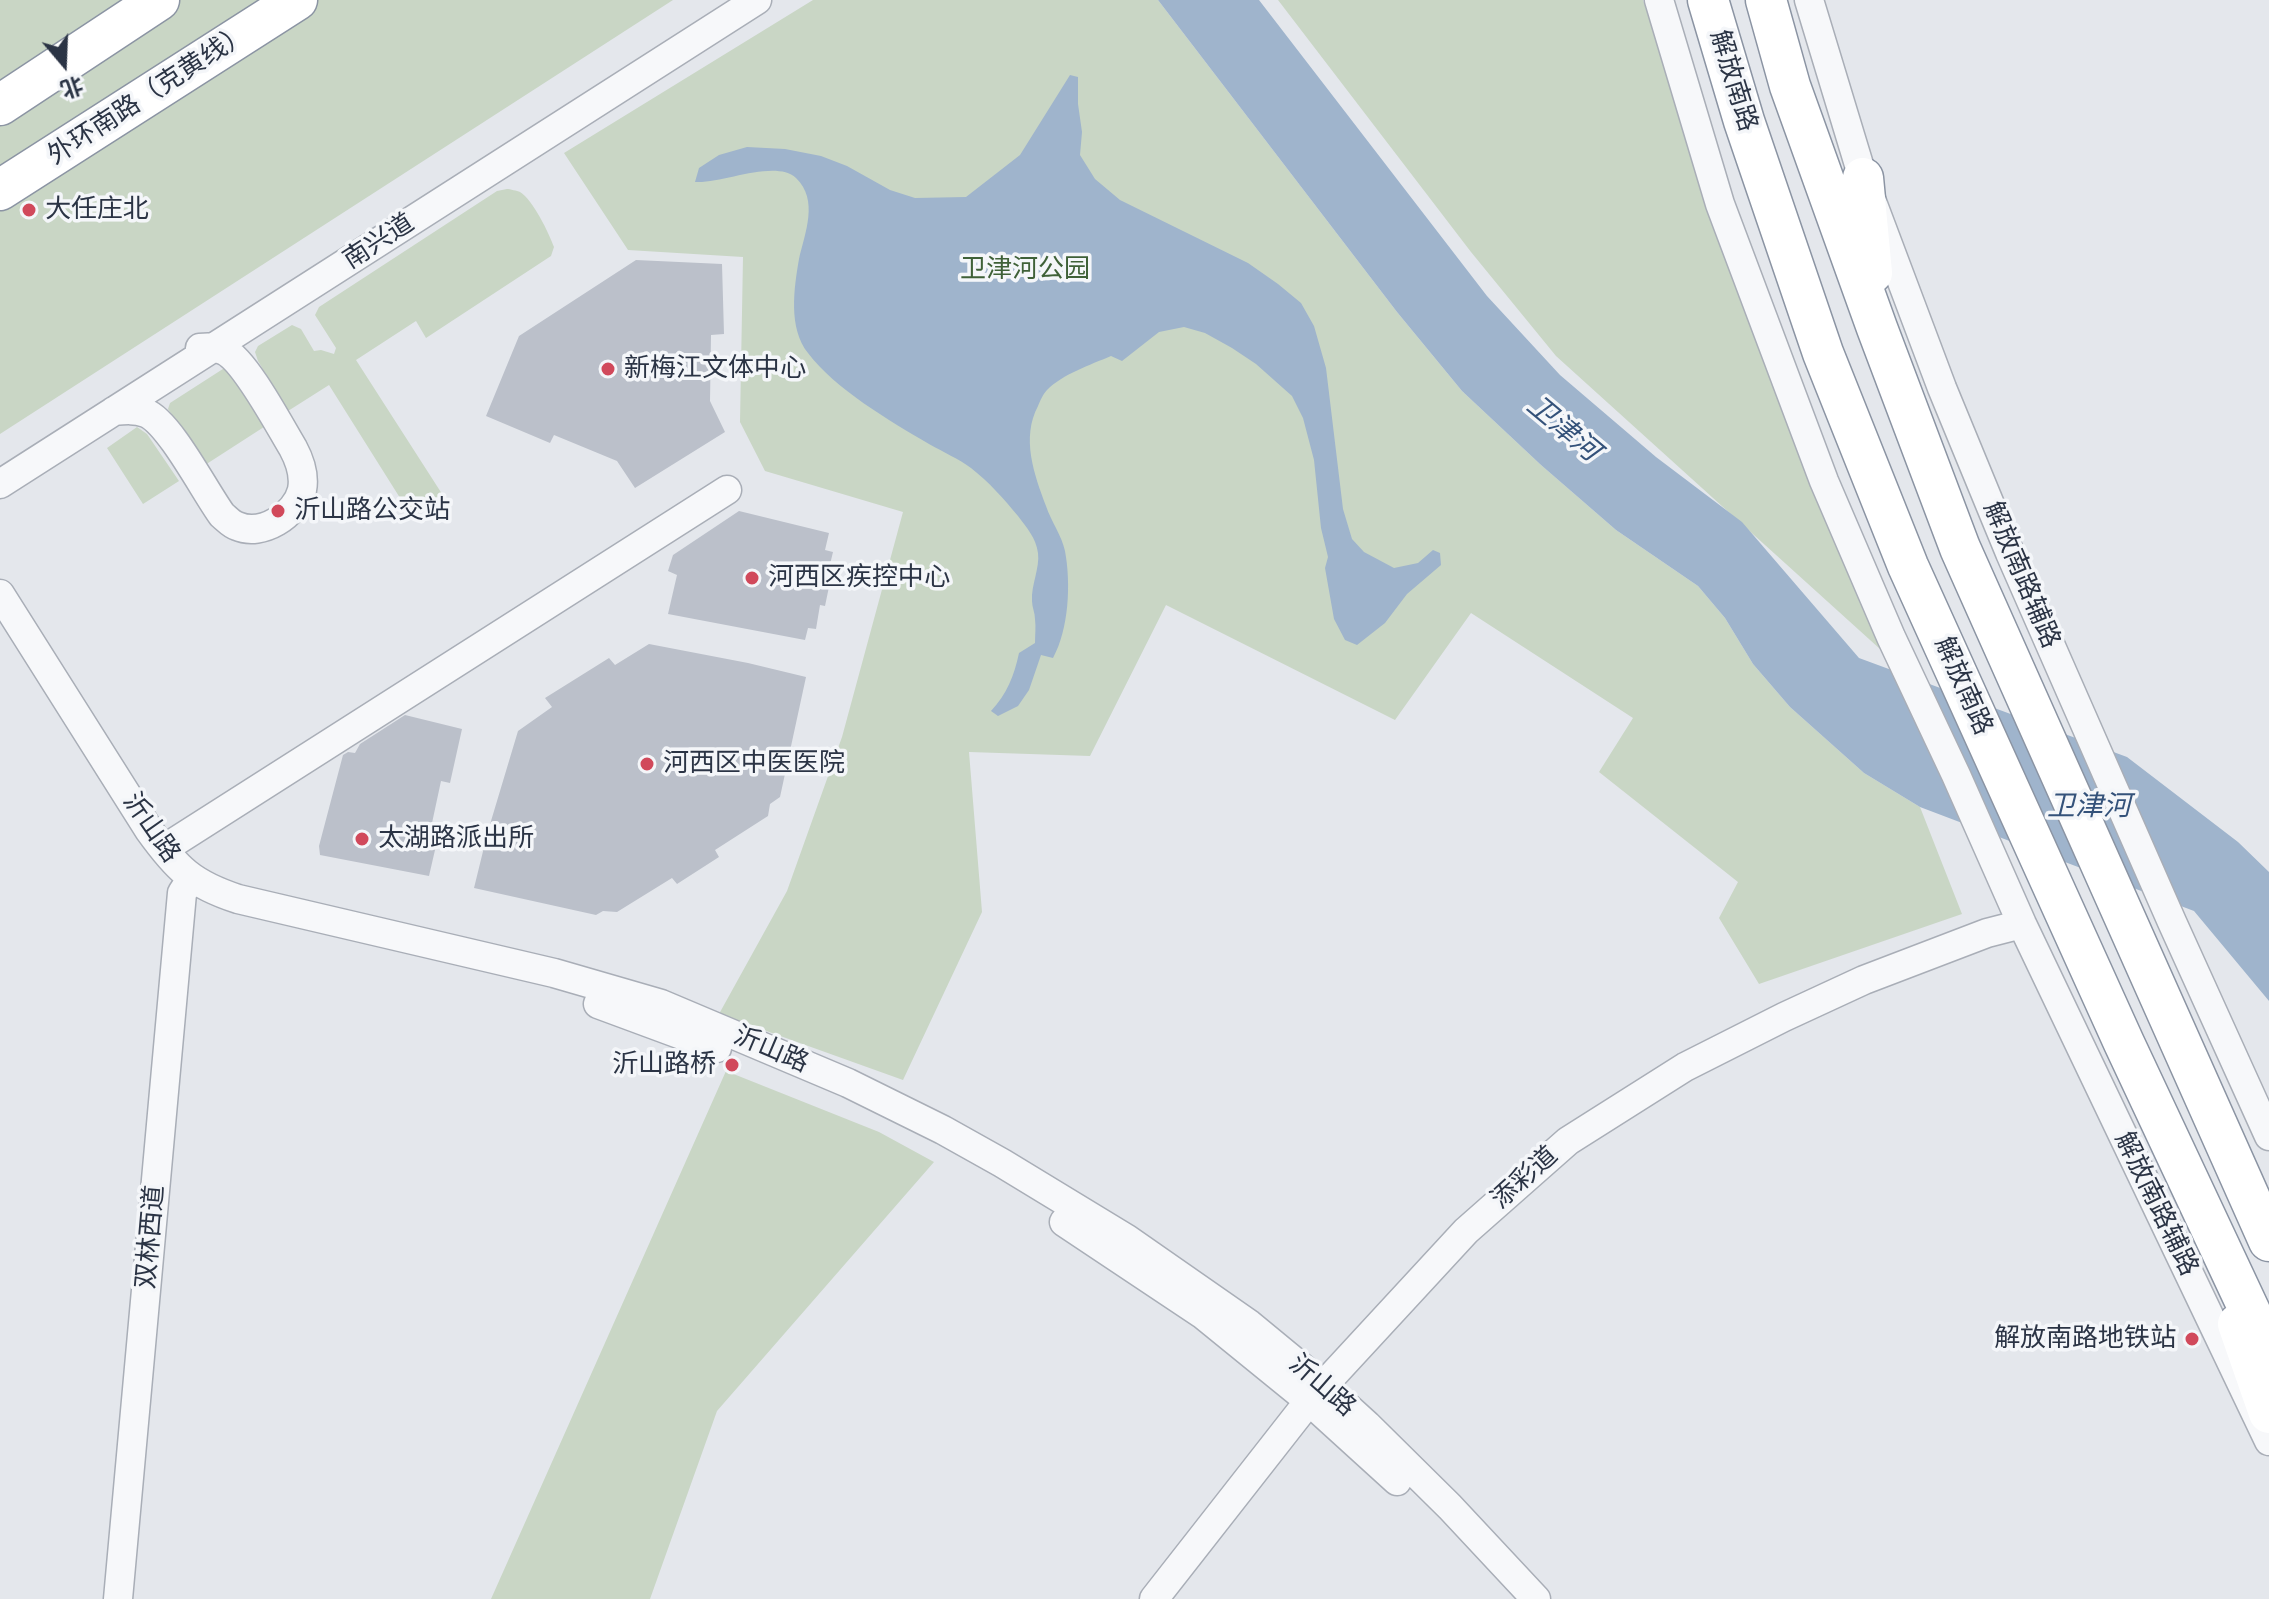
<!DOCTYPE html>
<html>
<head>
<meta charset="utf-8">
<style>
  body { margin:0 }
  #map { position:relative; width:2269px; height:1599px; overflow:hidden; background:#e4e7ec; font-family:Arial,"Noto Sans SC",sans-serif }
  canvas { display:block }
  .north { position:absolute; left:24px; top:24px; width:80px; height:80px; -webkit-text-stroke:6px #f4f6f9; paint-order:stroke; rotate:161deg; font-size:22px; font-weight:700; line-height:32px; text-align:center; color:#2b3445 }
  .north::after { content:''; display:block; margin:auto; width:28px; height:36px; background:#2b3445; clip-path:polygon(50% 0,100% 100%,50% 72%,0 100%) }
</style>
</head>
<body>
<div id="map">
<canvas width="2269" height="1599"></canvas>
<div class="north">北</div>
</div>
<script>
const c = document.querySelector('canvas').getContext('2d');
c.lineJoin = 'round';
function fill(path, color) {
  c.fillStyle = color;
  c.fill(path, 'evenodd');
}
function trace(path, color, width, dash) {
  c.strokeStyle = color;
  c.lineWidth = width;
  c.lineCap = dash ? 'butt' : 'round';
  c.setLineDash(dash || []);
  c.stroke(path);
}
function drawText(font, color, halo, rows, align = 'center') {
  c.font = font + ' Arial,"Noto Sans SC",sans-serif';
  c.lineWidth = 7;
  c.setLineDash([]);
  c.textBaseline = 'middle';
  c.strokeStyle = halo;
  c.fillStyle = color;
  for (const [text, x, y, turn = 0] of rows) {
    c.save();
    c.translate(x, y);
    c.rotate((+turn || 0) * Math.PI / 180);
    c.textAlign = isNaN(turn) ? turn : align;
    if (halo) c.strokeText(text, 0, 0);
    c.fillText(text, 0, 0);
    c.restore();
  }
}
fill(new Path2D(`
  M0,0h673l-673,434z
  M813,0h345l239,312 65,79 79,74 75,65 82,56 27,32 28,46 37,43 74,66 56,34 42,107 -203,70 -40,-66 19,-36 -139,-110 34,-54 -162,-105 -76,107 -229,-115 -76,151 -121,-4 13,160 -79,168 -184,-66 68,-123 55,-154 61,-225 -138,-41 -25,-49 3,-165 -115,-7 -64,-97z
  M1278,0h365l100,303 137,346 -324,-293 -85,-104z
  M507,189c3,0 10,2 13,3 13,8 29,41 34,55l-3,9 -125,82 -10,-17 -60,39 88,137 -32,20 -83,-132 -41,26 -30,-50 -3,-9 3,-6 34,-21 9,4 13,22 7,-1 13,4 2,-6 -21,-33 4,-8 178,-116z
  M226,367l41,58 -62,40 -37,-56 2,-6z
  M137,427l10,7 32,47 -36,23 -36,-56z
  M726,1071l153,61 55,30 -217,249 -67,188h-159z`), '#c9d6c5');
fill(new Path2D(`
  M1158,0h101l228,296 73,79 96,82 86,65 117,136 268,99 111,85 31,30v129l-75,-90 -274,-104 -56,-34 -74,-66 -37,-43 -28,-46 -27,-32 -82,-56 -75,-65 -79,-74 -65,-79z
  M1070,75l8,2v27l4,28 -2,23 15,24 25,21 128,63 30,21 23,19 13,23 12,42 17,141 9,30 12,13 30,16 24,-5 15,-13 7,3 1,12 -34,29 -22,29 -28,22 -12,-5 -11,-21 -9,-51 3,-11 -7,-29 -7,-68 -11,-42 -11,-22 -36,-32 -24,-16 -27,-15 -21,-6 -25,5 -37,29 -11,-5c-21,9 -48,18 -64,34 -4,4 -7,11 -9,16 -17,32 -4,68 8,100 5,15 16,30 19,45 6,32 4,78 -12,107l-12,-3 -12,35 -11,16 -20,10 -7,-5c16,-17 23,-35 28,-58l16,-10c0,-8 1,-16 0,-24 0,-6 -3,-12 -3,-18 -1,-16 8,-33 6,-48 -2,-15 -11,-25 -20,-37 -14,-17 -29,-34 -47,-48 -12,-9 -28,-16 -42,-24 -39,-23 -94,-55 -121,-91 -20,-25 -14,-65 -9,-94 6,-26 20,-59 -3,-81 -21,-19 -74,6 -101,4l4,-14 20,-13 28,-8 38,2 36,7 26,10 43,24 25,8 51,-1 54,-42z`), '#9fb4cc');
fill(new Path2D(`
  M636,260l86,4 2,70 -13,1 -1,66 15,31 -90,56 -18,-27 -63,-26 -4,8 -64,-27 33,-80z
  M739,511l90,22 -4,17 8,2 -7,29 4,1 -5,24 -5,-1 -4,24 -8,-1 -3,12 -137,-26 9,-39 -9,-4 5,-16z
  M649,644l99,19 58,14 -26,120 -10,7 -2,12 -53,34 4,7 -42,27 -5,-6 -55,34 -14,-1 -7,4 -122,-27 14,-57 30,-100 34,-24 -7,-9 64,-40 6,7z
  M405,715l57,14 -12,54 -9,-2 -9,42 9,1 -12,52 -109,-21 -1,-9 24,-91 5,-3 7,1 5,-9z`), '#bbc0ca');
const minor = new Path2D(`
  M1659,0l61,204 104,277 67,156 65,138 66,149 247,517
  M1809,0l54,178 79,210 68,165 162,369 97,214
  M114,411c11,-1 21,-2 32,2 24,10 59,79 76,102 5,4 9,9 15,11 25,11 59,-11 65,-36 3,-15 -2,-29 -9,-42 -14,-23 -47,-86 -68,-97 -8,-4 -16,-4 -25,-3
  M0,484l757,-484
  M0,594l149,236c28,39 43,54 89,69l316,74 107,31 187,79 95,47 59,33 125,76 122,85 74,61 44,40 83,82 86,92
  M170,845l557,-355
  M598,1004l119,44
  M1064,1222l138,92 107,87 88,80
  M118,1599l64,-706 9,-14
  M1154,1599l155,-198 157,-170 102,-90 117,-74 99,-50 80,-37 123,-47 35,-9`);
const highway = new Path2D(`
  M1708,0l36,121 79,232 85,213 216,477 145,309
  M1766,0l24,86 87,242 83,220 309,693
  M0,105l159,-105
  M1863,178l9,95
  M0,190l297,-190
  M2238,1324l31,89`);
trace(minor, '#a9aeb7', 31);
trace(highway, '#8b94a3', 43);
trace(minor, '#f7f8fa', 28);
trace(highway, '#fff', 40);
for (const [x, y, r, color] of [
  [29,210,8,"#d1495b"],
  [608,369,8,"#d1495b"],
  [278,511,8,"#d1495b"],
  [752,578,8,"#d1495b"],
  [647,764,8,"#d1495b"],
  [362,839,8,"#d1495b"],
  [732,1065,8,"#d1495b"],
  [2192,1339,8,"#d1495b"]
]) {
  const dot = new Path2D();
  dot.arc(x, y, r, 0, 2 * Math.PI);
  c.fillStyle = color;
  c.fill(dot);
  trace(dot, '#f4f6f9', 3);
}
drawText('26px', '#2b3445', '#f4f6f9', [
  ["解放南路",1733,81,73],
  ["外环南路（克黄线）",149,95,-33],
  ["南兴道",379,242,-33],
  ["解放南路辅路",2021,575,67],
  ["解放南路",1963,686,66],
  ["沂山路",151,828,55],
  ["沂山路",771,1050,23],
  ["添彩道",1525,1178,-42],
  ["解放南路辅路",2156,1204,64],
  ["双林西道",151,1237,-85],
  ["沂山路",1322,1386,41]
]);
drawText('26px', '#2b3445', '#f4f6f9', [
  ["大任庄北",45,210],
  ["新梅江文体中心",624,369],
  ["沂山路公交站",294,511],
  ["河西区疾控中心",768,578],
  ["河西区中医医院",663,764],
  ["太湖路派出所",378,839],
  ["沂山路桥",716,1065,"right"],
  ["解放南路地铁站",2176,1339,"right"]
], 'left');
drawText('26px', '#3f6138', '#f4f6f9', [
  ["卫津河公园",1025,270]
]);
drawText('italic 28px', '#34527a', '#f4f6f9', [
  ["卫津河",1563,429,40],
  ["卫津河",2089,807]
]);
</script>
</body>
</html>
